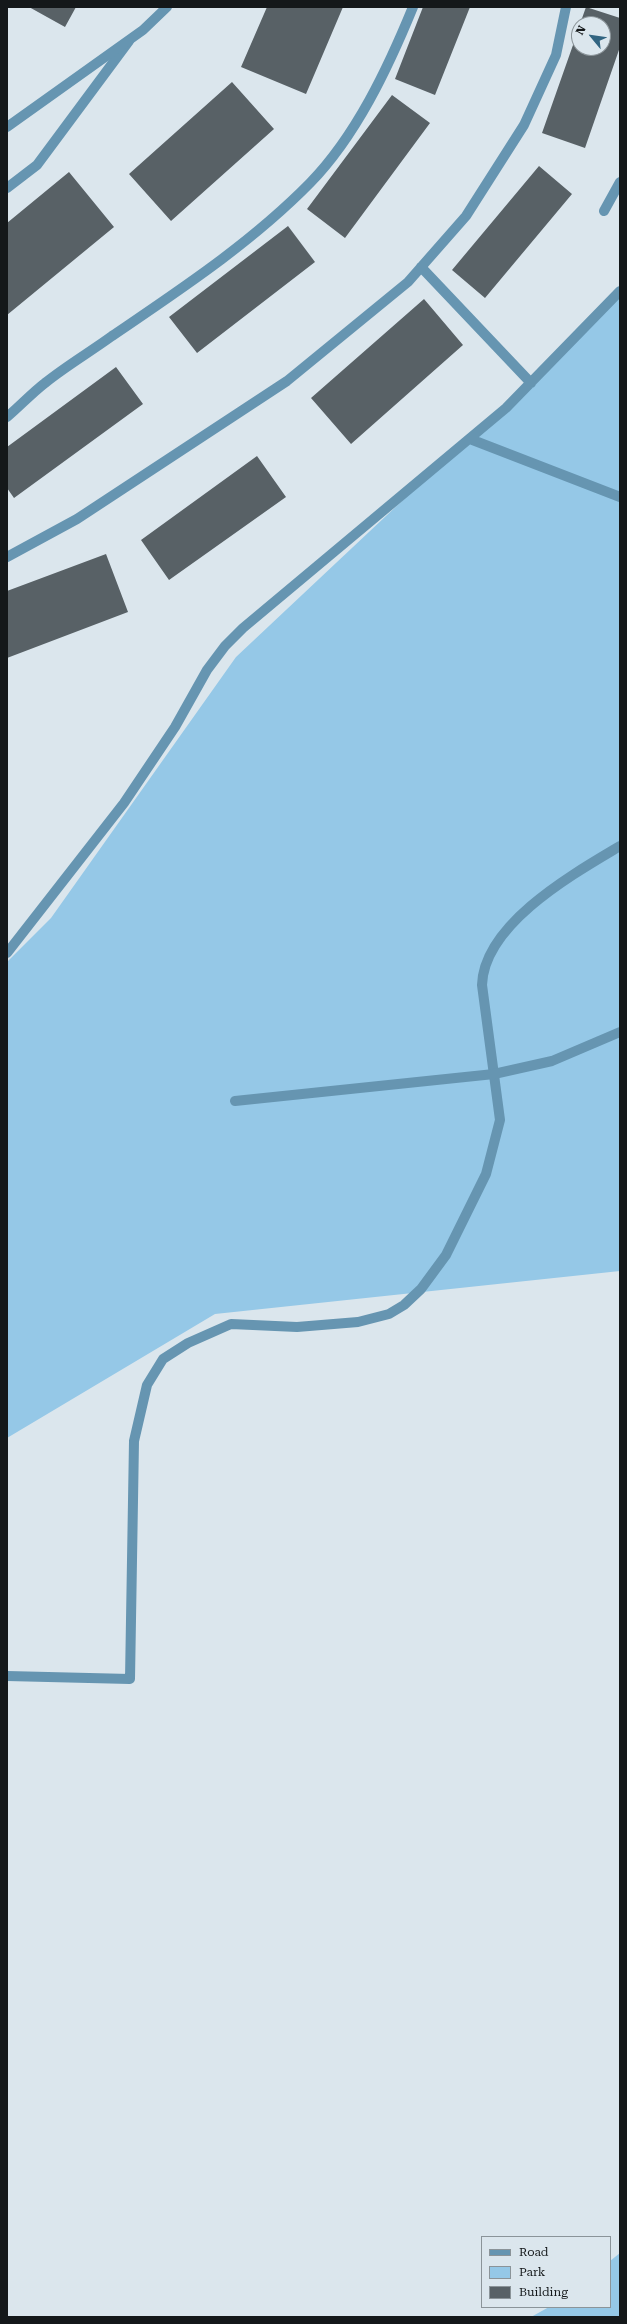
<!DOCTYPE html>
<html>
<head>
<meta charset="utf-8">
<style>
  body { margin:0 }
  #map { position:relative; width:627px; height:2324px; overflow:hidden; background:#dbe6ed; font-family:"Roboto Serif",serif }
  canvas { display:block }
  .frame { position:absolute; inset:0; border:8px solid #14181a; pointer-events:none }
  .legend { position:absolute; left:481px; top:2236px; width:130px; height:72px; box-sizing:border-box; background:#dbe6ed; border:1px solid #8b9499; margin:0; padding:5px 7px; list-style:none; font-size:12px; color:#14181a }
  .legend li { display:flex; align-items:center; gap:8px; height:20px }
  .legend b { width:20px; border:1px solid #8b9499 }
  .north { position:absolute; left:571px; top:16px; width:40px; height:40px; box-sizing:border-box; background:#dbe6ed; border:1px solid #8b9499; border-radius:50%; rotate:299deg; font-size:11px; font-weight:700; line-height:16px; text-align:center; color:#14181a }
  .north::after { content:''; display:block; margin:auto; width:14px; height:18px; background:#316481; clip-path:polygon(50% 0,100% 100%,50% 72%,0 100%) }
</style>
</head>
<body>
<div id="map">
<canvas width="627" height="2324"></canvas>
<div class="frame"></div>
<ul class="legend">
<li><b style="height:5px;background:#6695b1"></b>Road</li>
<li><b style="height:11px;background:#95c8e7"></b>Park</li>
<li><b style="height:11px;background:#586166"></b>Building</li>
</ul>
<div class="north">N</div>
</div>
<script>
const c = document.querySelector('canvas').getContext('2d');
c.lineJoin = 'round';
function fill(path, color) {
  c.fillStyle = color;
  c.fill(path, 'evenodd');
}
function trace(path, color, width, dash) {
  c.strokeStyle = color;
  c.lineWidth = width;
  c.lineCap = dash ? 'butt' : 'round';
  c.setLineDash(dash || []);
  c.stroke(path);
}
fill(new Path2D(`
  M620,296v975l-405,43 -208,124v-476l44,-44 185,-261z
  M620,2253v64h-89l18,-10h61v-46z`), '#95c8e7');
fill(new Path2D(`
  M29,7h47l-11,20z
  M267,7h76l-37,87 -65,-27z
  M423,7h47l-35,88 -40,-16z
  M586,7l34,11v29l-35,101 -43,-15 37,-105v20h24v-24h-23z
  M232,82l42,47 -103,92 -42,-47z
  M392,95l38,28 -85,115 -38,-29z
  M539,166l33,28 -87,104 -33,-28z
  M69,172l45,55 -107,88v-92z
  M288,226l27,36 -118,91 -28,-36z
  M424,299l39,46 -112,99 -40,-46z
  M116,367l27,37 -129,94 -7,-10v-41z
  M257,456l29,41 -117,83 -28,-40z
  M106,554l22,58 -121,46v-67z`), '#586166');
trace(new Path2D(`
  M7,188l30,-23 92,-124
  M604,211l16,-29
  M421,267l110,116
  M7,417c13,-11 25,-24 38,-34 21,-17 45,-31 67,-47 69,-47 139,-93 198,-153 46,-47 78,-115 103,-176
  M470,439l150,58
  M7,557l70,-38 210,-138 121,-99 58,-66 58,-91 32,-70 10,-48
  M7,953l117,-150 51,-76 32,-57 18,-24 18,-18 263,-220 114,-117
  M7,1676l123,3 4,-238 13,-56 16,-26 25,-16 43,-19 66,3 61,-5 31,-8 15,-9 17,-16 25,-34 40,-81 14,-54 -18,-135c2,-61 91,-111 138,-139`), '#6695b1', 10);
trace(new Path2D(`
  M7,127l136,-97 24,-23
  M235,1101l259,-27 58,-13 68,-29`), '#6695b1', 10);
</script>
</body>
</html>
